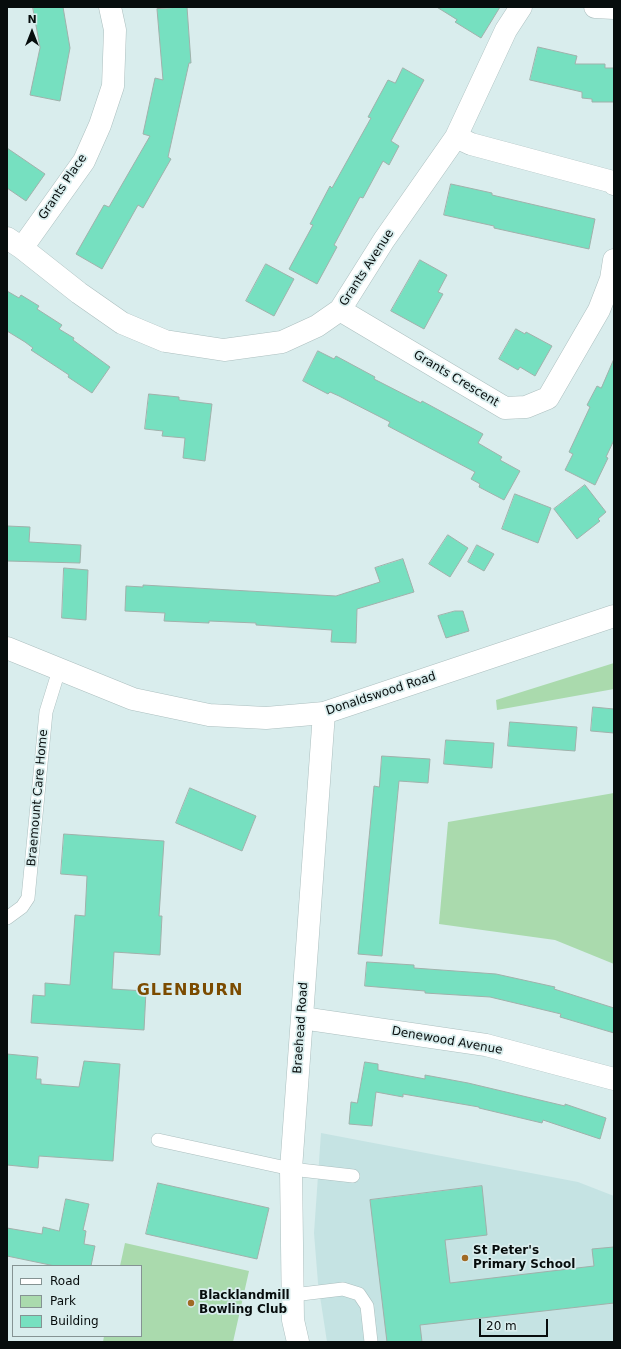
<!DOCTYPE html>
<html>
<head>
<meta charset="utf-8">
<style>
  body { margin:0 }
  #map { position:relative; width:621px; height:1349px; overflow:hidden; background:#d9eded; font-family:"DejaVu Sans",sans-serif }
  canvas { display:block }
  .frame { position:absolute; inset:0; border:8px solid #070d0d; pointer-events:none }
  .legend { position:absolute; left:12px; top:1265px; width:130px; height:72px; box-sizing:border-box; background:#d9eded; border:1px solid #859393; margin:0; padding:5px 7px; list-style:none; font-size:12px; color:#070d0d }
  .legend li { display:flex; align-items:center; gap:8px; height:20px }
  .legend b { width:20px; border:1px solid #859393 }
  .north { position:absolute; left:12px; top:12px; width:40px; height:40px; -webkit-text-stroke:3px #d9eded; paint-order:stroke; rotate:0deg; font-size:11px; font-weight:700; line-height:16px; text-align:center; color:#070d0d }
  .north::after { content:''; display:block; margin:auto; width:14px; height:18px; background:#070d0d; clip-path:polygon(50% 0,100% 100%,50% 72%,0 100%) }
  .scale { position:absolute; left:479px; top:1319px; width:69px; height:18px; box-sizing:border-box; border:2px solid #070d0d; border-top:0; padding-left:5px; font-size:12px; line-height:14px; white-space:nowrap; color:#070d0d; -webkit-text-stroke:3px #d9eded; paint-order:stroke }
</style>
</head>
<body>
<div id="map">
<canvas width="621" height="1349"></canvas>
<div class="frame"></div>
<ul class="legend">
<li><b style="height:5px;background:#fff"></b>Road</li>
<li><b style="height:11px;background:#aadaad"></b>Park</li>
<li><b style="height:11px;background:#76e0c0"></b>Building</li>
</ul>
<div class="north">N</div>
<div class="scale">20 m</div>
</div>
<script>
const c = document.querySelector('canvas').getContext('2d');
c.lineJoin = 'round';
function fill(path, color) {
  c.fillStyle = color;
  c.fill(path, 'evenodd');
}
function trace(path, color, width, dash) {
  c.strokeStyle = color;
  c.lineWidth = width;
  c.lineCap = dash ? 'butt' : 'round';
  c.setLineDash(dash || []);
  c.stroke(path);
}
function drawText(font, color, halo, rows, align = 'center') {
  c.font = font + ' "DejaVu Sans",sans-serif';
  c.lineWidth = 3.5;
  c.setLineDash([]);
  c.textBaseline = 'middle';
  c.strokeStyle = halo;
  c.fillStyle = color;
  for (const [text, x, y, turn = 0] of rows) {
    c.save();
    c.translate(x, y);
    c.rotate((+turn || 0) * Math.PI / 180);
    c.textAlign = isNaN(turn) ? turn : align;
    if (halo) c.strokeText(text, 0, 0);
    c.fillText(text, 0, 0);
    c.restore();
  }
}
fill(new Path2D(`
  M321,1133l257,49 36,14v146h-287l-9,-59 -4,-50z`), '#c5e3e3');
fill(new Path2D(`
  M614,663v26l-117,21 -1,-10z
  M614,793v171l-59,-24 -116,-16 9,-102z
  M125,1243l124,28 -16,71h-130l1,-6h37v-70h-21z`), '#aadaad');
const building = new Path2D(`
  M33,7h30l7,41 -10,53 -30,-6 10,-47z
  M187,7l4,56h-2l-21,94 3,2 -28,49 -5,-3 -36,64 -26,-15 28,-49 5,2 41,-71 -7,-2 12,-56 8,2 -6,-71z
  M437,7h63l-19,31 -26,-16 2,-2z
  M538,47l39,9 -2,8h30v4h9v34h-22v-3l-10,-1v-6l-52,-12z
  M403,68l21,12 -33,61 8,5 -10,19 -6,-4 -20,37 -3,-1 -26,48 3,2 -20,37 -28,-15 24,-44 -3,-1 20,-38 2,2 39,-70 -3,-1 20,-37 7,3z
  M7,148l38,26 -19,27 -19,-13z
  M451,184l41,9v2l103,24 -6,30 -95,-21v-2l-50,-11z
  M420,260l27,15 -9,17 5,2 -19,35 -33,-18z
  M266,264l28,15 -20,37 -28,-15z
  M7,291l12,7 2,-3 18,11 -2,3 25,16 -3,4 15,9 -1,2 37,27 -18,26 -24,-16 1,-2 -38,-25 2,-2 -8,-6 -18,-11z
  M516,329l9,5 1,-2 26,14 -17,30 -15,-9 -2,3 -19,-11z
  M318,351l16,8 2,-3 39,21 -1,2 47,24 1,-2 61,33 -5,9 24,14 -2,3 20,11 -16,29 -25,-13 1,-3 -9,-5 4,-7 -87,-46 2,-4 -51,-26 -9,-4 -2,2 -25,-13z
  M614,359v81l-8,17 2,1 -13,27 -30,-15 8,-16 -4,-2 21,-45 -3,-2 10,-19 4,2z
  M149,394l30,3v3l33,4 -7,57 -22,-3 2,-20 -23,-2 1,-5 -18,-2z
  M585,485l21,27 -8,7 2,2 -23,18 -23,-30z
  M515,494l36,14 -13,35 -36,-14z
  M7,526l23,1 -1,15 52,3 -1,18 -73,-2z
  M448,535l20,13 -18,29 -21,-13z
  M477,545l17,9 -10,17 -16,-9z
  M403,559l11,33 -57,17 -1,34 -25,-1 1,-12 -76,-5v-2l-47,-2v2l-45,-2 1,-8 -40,-2 1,-25 17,1v-2l193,11 44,-14 -5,-14z
  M64,568l24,2 -2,50 -24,-2z
  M455,611h8l6,20 -23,7 -8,-22z
  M593,707l21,2v24l-23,-2z
  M510,722l67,5 -2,24 -67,-5z
  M446,740l48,3 -2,25 -48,-4z
  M382,756l48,3 -2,24 -29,-2 -17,175 -24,-2 16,-168 5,1z
  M190,788l66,28 -14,35 -66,-28z
  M64,834l100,7 -5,75h3l-2,39 -46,-3 -2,37 34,2 -2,39 -113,-7 2,-28 12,1v-13l25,2 5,-70 10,1 2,-40 -26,-2z
  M367,962l47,3v3l82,6 59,13 -1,2 60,19v25l-54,-16 1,-3 -71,-17 -65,-4v-2l-60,-5z
  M7,1054l31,3 -2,22h5v5l38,3 5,-26 36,3 -7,97 -74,-5 -1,12 -31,-3z
  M365,1062l13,2v6l47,9v-4l43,8 97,23v-2l41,14 -6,21 -57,-19 -1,3 -63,-15v-1l-76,-13v3l-27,-5 -4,34 -23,-2 2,-22 6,1z
  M158,1183l111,25 -12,51 -111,-25z
  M482,1186l5,49 -42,5 5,43 144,-17 -2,-17 22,-2v56l-194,22 2,17h-35l-17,-142z
  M66,1199l23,5 -6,26 3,1 -2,13 11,2 -4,20h-36l-48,-10v-28l35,6 1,-7 16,4z`);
fill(building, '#76e0c0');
trace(building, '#a0b1ab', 1);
const service = new Path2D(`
  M7,918l15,-11 6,-9 18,-186 13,-42
  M158,1140l133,29 62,7
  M293,1295l50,-6 16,5 8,12 4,36`);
const minor = new Path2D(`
  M595,7l19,1
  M456,137l15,7 142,38 1,2
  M7,238l15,10 57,45 43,30 43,18 59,9 58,-8 35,-16 23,-16 44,-70 72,-103 50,-107 15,-23
  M22,248l62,-87 16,-36 13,-39 2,-56 -5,-23
  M340,310l165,98 21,-1 22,-9 51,-88 12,-31 3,-19
  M302,1018l184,27 128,34
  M298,1342l-5,-22 -2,-151 33,-456`);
const tertiary = new Path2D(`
  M7,648l126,51 76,16 57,3 58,-5 290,-97`);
trace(service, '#acbfbf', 14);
trace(minor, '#acbfbf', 23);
trace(tertiary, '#acbfbf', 23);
trace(service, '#fff', 13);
trace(minor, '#fff', 22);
trace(tertiary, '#fff', 22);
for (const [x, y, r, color] of [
  [465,1258,4,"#a06a24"],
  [191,1303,4,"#a06a24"]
]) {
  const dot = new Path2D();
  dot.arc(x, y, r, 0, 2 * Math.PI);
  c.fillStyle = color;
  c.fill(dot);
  trace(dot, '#d9eded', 1.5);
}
drawText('12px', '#070d0d', '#d9eded', [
  ["Grants Place",63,187,-56],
  ["Grants Avenue",367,268,-57],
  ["Grants Crescent",456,379,31],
  ["Donaldswood Road",381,694,-18],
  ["Braemount Care Home",38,798,-85],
  ["Braehead Road",301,1028,-86],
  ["Denewood Avenue",447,1041,10]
]);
drawText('bold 12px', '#070d0d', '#d9eded', [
  ["St Peter's",473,1251],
  ["Primary School",473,1265],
  ["Blacklandmill",199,1296],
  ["Bowling Club",199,1310]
], 'left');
c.letterSpacing = '1px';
drawText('bold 16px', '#7b4b00', '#d9eded', [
  ["GLENBURN",190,991]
]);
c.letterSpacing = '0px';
</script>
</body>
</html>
